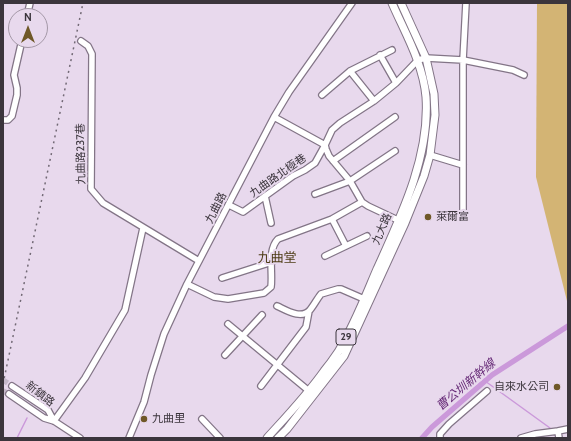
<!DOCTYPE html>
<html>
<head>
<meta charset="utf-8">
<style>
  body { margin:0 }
  #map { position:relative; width:571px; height:441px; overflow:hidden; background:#e8d9ed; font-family:Cabin,sans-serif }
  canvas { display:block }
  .frame { position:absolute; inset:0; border:4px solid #3b353c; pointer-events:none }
  .north { position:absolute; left:8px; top:8px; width:40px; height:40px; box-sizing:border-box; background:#e8d9ed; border:1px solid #a397a6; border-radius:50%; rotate:0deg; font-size:11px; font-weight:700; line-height:16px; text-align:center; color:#3b353c }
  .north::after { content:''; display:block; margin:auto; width:14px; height:18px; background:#6f5828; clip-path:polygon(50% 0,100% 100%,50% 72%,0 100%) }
</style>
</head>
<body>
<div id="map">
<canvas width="571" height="441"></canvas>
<div class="frame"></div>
<div class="north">N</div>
</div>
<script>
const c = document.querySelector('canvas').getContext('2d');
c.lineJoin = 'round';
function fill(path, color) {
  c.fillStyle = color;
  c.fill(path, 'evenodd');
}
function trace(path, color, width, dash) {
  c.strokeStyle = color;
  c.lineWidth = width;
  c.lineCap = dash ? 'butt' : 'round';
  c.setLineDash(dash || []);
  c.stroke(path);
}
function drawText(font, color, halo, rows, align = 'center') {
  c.font = font + ' Cabin,"Noto Sans TC",sans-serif';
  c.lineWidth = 4;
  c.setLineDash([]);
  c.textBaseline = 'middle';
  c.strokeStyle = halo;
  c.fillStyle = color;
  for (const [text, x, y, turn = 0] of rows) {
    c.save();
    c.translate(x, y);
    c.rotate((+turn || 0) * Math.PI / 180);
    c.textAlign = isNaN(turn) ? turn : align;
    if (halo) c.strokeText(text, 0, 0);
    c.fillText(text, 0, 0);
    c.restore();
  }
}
fill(new Path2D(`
  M537,3h31v302l-32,-128z`), '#d3b474');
trace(new Path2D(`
  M485,381l65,47
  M17,438l10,-20`), '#cb99da', 1.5);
trace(new Path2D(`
  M422,438l10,-11 60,-52 76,-49`), '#cb99da', 5.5);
trace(new Path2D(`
  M3,380l9,6
  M3,391l6,3`), '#c5b8ca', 5.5, [5.5, 3]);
const minor = new Path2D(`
  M27,16l3,-13
  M81,41l7,5 4,8 -1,135 12,14 96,58
  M380,55l16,28
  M350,71l24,30
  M322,95l28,-24 42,-21
  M274,117l51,28 1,4 3,7 21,25 12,21 6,4 34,16
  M3,120h5l4,-4 5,-21v-7l-3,-13 8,-35
  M430,155l33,10
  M333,161l62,-44
  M315,194l35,-13 45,-30
  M265,196l6,27
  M229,205l14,7 50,-36 12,-6 10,-7 10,-18 7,-15 8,-7 34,-22 22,-18 22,-23 8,-2 37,2 50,10 11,5
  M463,213v-153l3,-57
  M332,219l14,27
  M325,256l42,-20
  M222,278l50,-16
  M187,284l27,13 14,2 36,-6 7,-6c2,-14 -4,-37 7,-48l54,-20 30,-17
  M277,306c9,4 24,14 33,4 4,-5 7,-11 11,-16l17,-5h3l23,10
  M228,324l81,67
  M225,355l37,-40
  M12,386l36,24 6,11
  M261,386l45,-59 3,-16
  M9,394l35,24 10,3 26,17
  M202,419l18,19
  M54,421l31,-43 40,-68 18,-82
  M558,431l10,-2
  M129,438l15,-36 7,-27 13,-41 23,-50 87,-167 15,-25 63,-89
  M440,438v-4l9,-10 38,-33
  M521,438l14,-4 23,-3 1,7`);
const major = new Path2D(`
  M267,438c20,-22 40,-43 57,-67 5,-6 10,-13 14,-19 16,-26 27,-55 39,-83 24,-53 53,-112 49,-172 -3,-34 -21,-64 -34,-94
  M278,438l9,-9 57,-73 61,-133 19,-47 6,-21 5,-40 -1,-21 -8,-36 -25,-55`);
trace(minor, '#837587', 8);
trace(major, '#837587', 9);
trace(minor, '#fff', 5.5);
trace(major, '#fff', 7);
trace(new Path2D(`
  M3,384l80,-381`), '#726975', 1.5, [2, 4]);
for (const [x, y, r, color] of [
  [428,217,4,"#6f5828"],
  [557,387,4,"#6f5828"],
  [144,419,4,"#6f5828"]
]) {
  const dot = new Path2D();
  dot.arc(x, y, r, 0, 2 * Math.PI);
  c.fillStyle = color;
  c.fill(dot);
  trace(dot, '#e8d9ed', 1.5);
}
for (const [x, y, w] of [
  [346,337,20]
]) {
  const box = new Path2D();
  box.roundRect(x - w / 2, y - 8, w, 16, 3);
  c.fillStyle = '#e8d9ed';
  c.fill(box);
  trace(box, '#3b353c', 1);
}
drawText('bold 10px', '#3b353c', null, [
  ["29",346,337]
]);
drawText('11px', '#3b353c', '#e8d9ed', [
  ["九曲路237巷",81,154,-91],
  ["九曲路北極巷",278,176,-35],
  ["九曲路",216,208,-63],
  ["九大路",382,229,-67],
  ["新鎮路",40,394,38]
]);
drawText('11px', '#3b353c', '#e8d9ed', [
  ["萊爾富",436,217],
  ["自來水公司",549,387,"right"],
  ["九曲里",152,419]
], 'left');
drawText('italic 12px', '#652876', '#e8d9ed', [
  ["曹公圳新幹線",466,385,-40]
]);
drawText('13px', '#4c3b14', '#e8d9ed', [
  ["九曲堂",277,258]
]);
</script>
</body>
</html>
